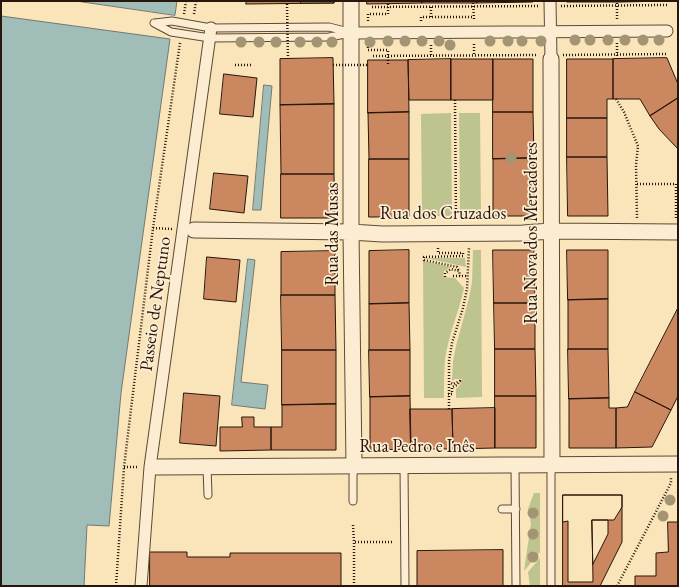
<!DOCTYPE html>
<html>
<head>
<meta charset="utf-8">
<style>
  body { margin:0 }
  #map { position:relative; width:679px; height:587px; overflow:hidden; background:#fae4b9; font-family:"EB Garamond",serif }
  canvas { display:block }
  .frame { position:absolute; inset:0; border:2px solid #27160b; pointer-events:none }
</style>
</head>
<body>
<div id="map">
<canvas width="679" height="587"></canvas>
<div class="frame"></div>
</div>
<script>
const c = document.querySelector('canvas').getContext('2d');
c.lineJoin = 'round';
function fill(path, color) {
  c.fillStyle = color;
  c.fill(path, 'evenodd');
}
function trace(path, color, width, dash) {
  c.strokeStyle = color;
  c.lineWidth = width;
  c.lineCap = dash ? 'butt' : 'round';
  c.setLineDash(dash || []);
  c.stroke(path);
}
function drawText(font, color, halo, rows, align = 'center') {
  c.font = font + ' "EB Garamond",serif';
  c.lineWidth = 3.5;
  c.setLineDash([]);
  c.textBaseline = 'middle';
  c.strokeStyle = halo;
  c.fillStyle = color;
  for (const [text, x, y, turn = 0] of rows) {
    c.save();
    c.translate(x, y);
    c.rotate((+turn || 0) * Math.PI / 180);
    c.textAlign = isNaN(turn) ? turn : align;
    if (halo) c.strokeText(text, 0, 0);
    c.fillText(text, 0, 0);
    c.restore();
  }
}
fill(new Path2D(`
  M451,113l1,103h-30l-1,-102z
  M459,113h21l1,102 -21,1z
  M473,250h8l1,147 -26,1v-9l4,-4 2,-6h-7l-3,2 1,-20 3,-15 13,-48 3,-16z
  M426,258h39l1,9z
  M423,261l28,6 -7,4 -1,6 12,1 9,10c-5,24 -16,48 -19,72 -1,13 -1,25 -1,38h-20z
  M534,493h6v59l-16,19 7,-48 -3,-14z
  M540,558v28h-10l-2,-14z`), '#bec48f');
const water = new Path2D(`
  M76,1h101l-2,14z
  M1,16l169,23 -49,354 -12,133 -22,-1 -3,61h-83z
  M264,85l8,1 -11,124h-8z
  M248,259l7,1 -14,122 27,3 -3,24 -33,-4z`);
fill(water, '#a0bdb7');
trace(water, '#707a72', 1);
const building = new Path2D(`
  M247,1h87v2l-88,1z
  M301,1h33v2h-33z
  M367,1h55v2l-55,1z
  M422,1h55v2h-55z
  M477,1h56v1l-56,1z
  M567,1h54v1h-54z
  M621,1h46l-46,1z
  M333,58l1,46 -54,1v-46z
  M667,58l11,26v14l-28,18 -10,-17h-27v-40z
  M451,59h42v41h-42z
  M451,59v41h-42l-1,-40z
  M493,59h40v53h-40z
  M567,59h46v40h-6v19h-40z
  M368,60h40l1,52 -41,1z
  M224,74l33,4 -4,39 -33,-3z
  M678,98v51l-19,-20 -9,-13z
  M334,104v70h-53l-1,-69z
  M409,112v47h-40l-1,-46z
  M493,112h40l1,46 -41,1z
  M567,118h40v39h-40z
  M567,157h40l1,59h-40z
  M534,158v58h-41v-57z
  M369,159h40v58h-40z
  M214,173l34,3 -4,37 -34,-4z
  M281,174h53l1,44h-54z
  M409,250v53l-40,1v-53z
  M493,250h41l1,53h-41z
  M567,250h41v49l-40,1z
  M335,251v44h-54v-43z
  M207,257l33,3 -4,42 -32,-3z
  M281,295h54l1,55h-54z
  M608,299v50h-40v-49z
  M409,303l1,47h-41v-46z
  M494,303h41v46h-40z
  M678,308v88l-7,14 -36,-18z
  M495,349h40l1,47h-41z
  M568,349h40l1,49 -40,1z
  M282,350h54v54l-54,1z
  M369,350h41v46l-40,1z
  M635,392l36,18 -19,37 -36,1v-40l11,-1z
  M184,393l36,3 -4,50 -36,-3z
  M410,396l1,53 -41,1v-53z
  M495,396h41v52h-41z
  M609,398v10h7v40h-47v-49z
  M336,404v46h-65v-23h11v-22z
  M495,408v40l-42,1 -1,-40z
  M410,409h42l1,40h-42z
  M242,417h12v10h17v23l-51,1v-24h22z
  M563,495h59v47l-22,44h-37z
  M563,495h59v12l-8,13h-22l1,62h-25v-61l-5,1z
  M592,520h16v14l-15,30z
  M668,522h10v64h-43v-10h21v-23l12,-1z
  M503,550v36h-86v-35z
  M150,552h37v5h43v-4h111v33h-191z`);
fill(building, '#cb875f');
trace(building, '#27160b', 1);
const service = new Path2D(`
  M154,23l17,9 39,6 119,-1 22,-4
  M155,23l17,-2 39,7 118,-1 20,5
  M515,465l1,121
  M404,466l1,120
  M207,467l1,28
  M353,501v-25l1,-10
  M502,509h14
  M551,586v-112l1,-9`);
const pedestrian = new Path2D(`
  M550,1l1,58
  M351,33l316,-2
  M141,586l9,-119 61,-439`);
const minor = new Path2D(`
  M351,1v231l3,234
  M551,59l1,406
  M194,230l157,2 31,2 141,-1 28,-2 127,1
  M156,467l522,-3`);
trace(service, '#5c4a36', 9);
trace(pedestrian, '#5c4a36', 13);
trace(minor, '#5c4a36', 17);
trace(new Path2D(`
  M287,1v3
  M473,3l1,16
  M561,6l106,-1
  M372,7l166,-1
  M431,7v10
  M184,14l2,-13
  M194,14l2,-13
  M617,19v-17
  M368,21v-7h20v-13
  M421,21v-4h52
  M368,44v6h20v15
  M474,44v11
  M431,45v11
  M563,55l104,-1
  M373,56l165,-1
  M617,59v-17
  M235,65h16
  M616,99l8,13 14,34 -2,19 1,53
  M455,100l1,119
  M637,184h39v34
  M153,228l19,1
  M438,248v5h25v3l-39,1v3l33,7 2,4
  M453,276h15
  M445,277v-4l6,-4 8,2 1,5
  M448,394h4v-7l5,-2 3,-4 -7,3 -2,-1
  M449,409v-48l3,-18 11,-35 4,-19 2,-41
  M124,467h14
  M353,525l1,17
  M116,586l8,-119 29,-239 27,-185
  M354,586v-44h40
  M617,586l54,-103v-5`), '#27160b', 2.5, [1, 2]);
trace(service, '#fcedd2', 7);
trace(pedestrian, '#fcedd2', 11);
trace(minor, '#fcedd2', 15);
trace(new Path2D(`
  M287,4l1,56
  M333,65h35`), '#27160b', 2.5, [1, 2]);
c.fillStyle = '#a39473';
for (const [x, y] of [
  [575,40],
  [590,40],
  [608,40],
  [625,40],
  [643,40],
  [659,40],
  [388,41],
  [405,41],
  [422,41],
  [439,41],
  [490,41],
  [508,41],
  [522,41],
  [541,41],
  [241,42],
  [259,42],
  [276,42],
  [300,42],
  [317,42],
  [332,42],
  [370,42],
  [450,45],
  [511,158],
  [670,500],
  [533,513],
  [663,516],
  [533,534],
  [533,557]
]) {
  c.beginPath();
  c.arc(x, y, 5.5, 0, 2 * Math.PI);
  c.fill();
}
drawText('18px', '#27160b', '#fcedd2', [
  ["Rua dos Cruzados",443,214],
  ["Rua Nova dos Mercadores",532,233,-90],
  ["Rua das Musas",333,234,-90],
  ["Passeio de Neptuno",156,304,-82],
  ["Rua Pedro e Inês",417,447]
]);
</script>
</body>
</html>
